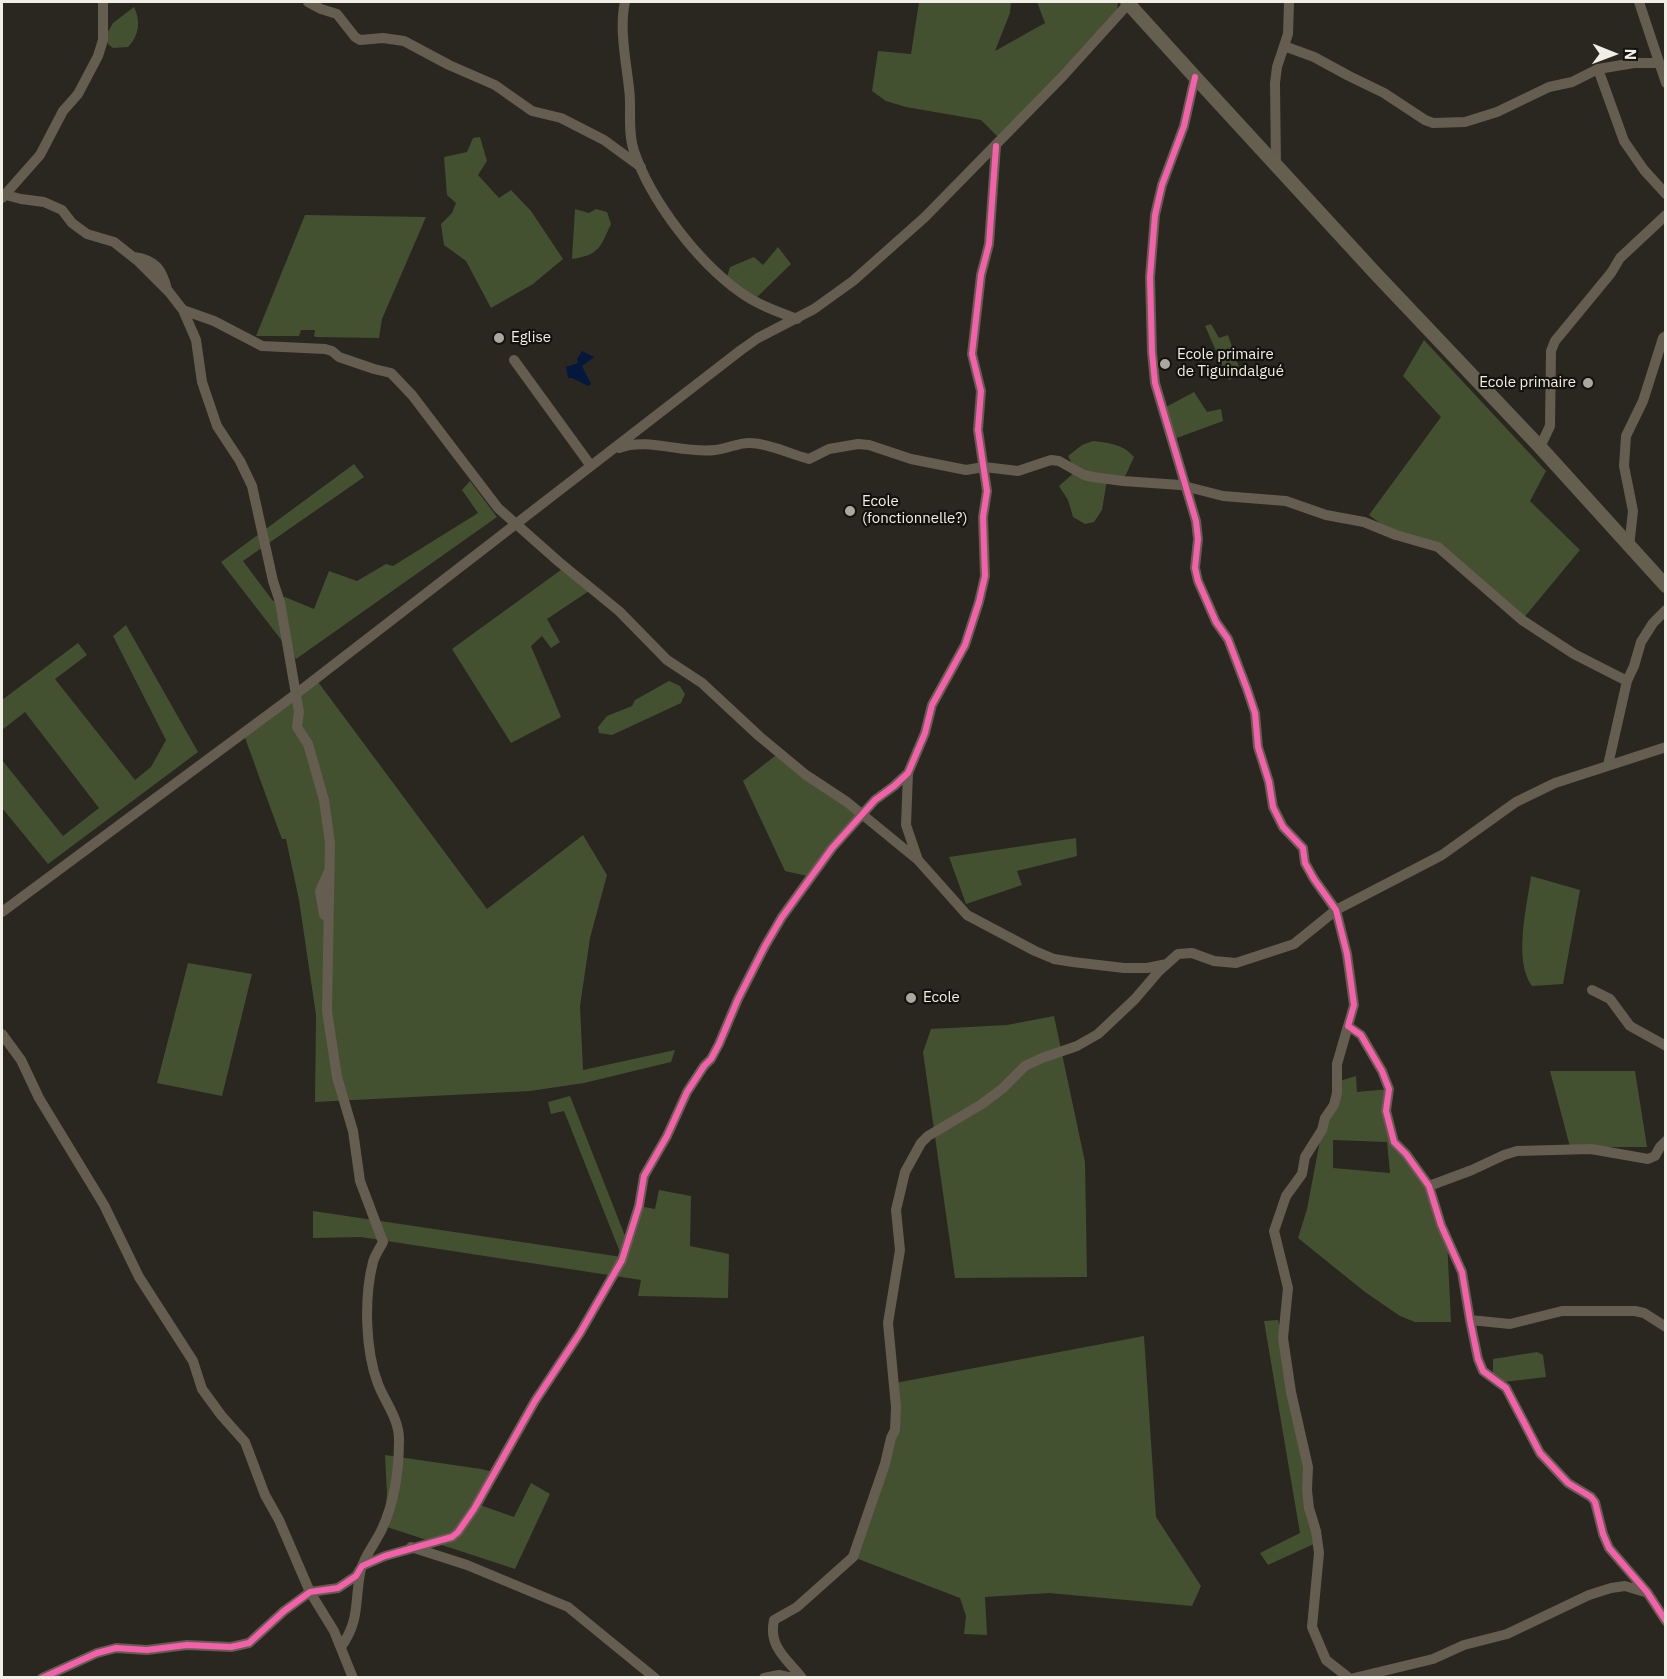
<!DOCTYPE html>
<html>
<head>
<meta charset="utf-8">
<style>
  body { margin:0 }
  #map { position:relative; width:1667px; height:1679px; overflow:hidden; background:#292720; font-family:"IBM Plex Sans",sans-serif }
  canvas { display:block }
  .frame { position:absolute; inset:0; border:3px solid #f1eee5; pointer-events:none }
  .north { position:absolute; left:1583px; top:24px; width:60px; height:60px; -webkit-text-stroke:4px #14120c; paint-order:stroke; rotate:91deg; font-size:16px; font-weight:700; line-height:24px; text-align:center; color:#f1eee5 }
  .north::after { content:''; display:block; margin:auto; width:21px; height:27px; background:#f1eee5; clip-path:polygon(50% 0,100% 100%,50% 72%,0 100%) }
</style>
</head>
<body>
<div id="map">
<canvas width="1667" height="1679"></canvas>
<div class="frame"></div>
<div class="north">N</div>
</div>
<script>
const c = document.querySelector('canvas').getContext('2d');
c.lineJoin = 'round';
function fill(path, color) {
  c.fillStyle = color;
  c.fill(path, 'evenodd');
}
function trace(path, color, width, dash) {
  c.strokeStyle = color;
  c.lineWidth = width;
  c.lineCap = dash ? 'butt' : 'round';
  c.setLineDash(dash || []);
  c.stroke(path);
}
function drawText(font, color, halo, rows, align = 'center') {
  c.font = font + ' "IBM Plex Sans",sans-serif';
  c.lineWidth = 4.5;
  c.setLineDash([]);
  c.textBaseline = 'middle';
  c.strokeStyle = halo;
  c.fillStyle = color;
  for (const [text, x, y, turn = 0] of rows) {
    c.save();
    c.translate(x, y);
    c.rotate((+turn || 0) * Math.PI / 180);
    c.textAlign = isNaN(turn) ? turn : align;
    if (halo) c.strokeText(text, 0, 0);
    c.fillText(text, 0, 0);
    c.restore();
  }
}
fill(new Path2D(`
  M919,2h92l-1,11 -15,38 50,-28 -8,-21h81l-2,17 -116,120 -19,-19 -75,-13 -20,-6 -14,-10 6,-40 33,3z
  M134,7c7,14 5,29 -6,40l-15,1 -5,-4 -2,-9 7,-12z
  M480,137l7,24 -9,14 21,23 12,-8 20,21 32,48 -30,25 -42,24 -25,-47 -22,-16 -3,-21 11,-11 4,-10 -9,-8 -3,-38 23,-5 6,-14z
  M575,209l14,4 7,-4 11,3 4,12c-11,24 -12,31 -39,35z
  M305,215l121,2 -44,102 -3,19 -63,-1 -2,-1 1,-6h-14l-2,6h-43z
  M778,247l13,17 -37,36 -28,-20 4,-13 24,-10 9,8z
  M1211,324l8,14 9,-3 13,38 -12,7 -24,-54z
  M1424,340l122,131 -16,30 50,49 -58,70 -84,-73 -42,-12 -27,-20 72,-98 -38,-41z
  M1194,392l13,20 14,-3 2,12 -49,18 -8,-32z
  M1093,441c16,2 30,3 41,16l-11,24 -16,-1 -5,30 -8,12 -9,2 -12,-7 -5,-17 -9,-14 17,-15 -8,-15 14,-11z
  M354,464l10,13 -121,84 30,40 12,-4 29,12 15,-38 28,10 29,-17 7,2 85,-53 -16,-23 8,-9 27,36 -201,142 -75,-97z
  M565,567l27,22 -45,30 13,23 -9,6 -9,-12 -11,10 30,71 -50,26 -59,-94z
  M126,625l72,127 -150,112 -46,-56v-48l61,76 36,-28 -74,-96 -23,18v-30l76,-57 9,12 -32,24 80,101 16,-13 15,-27 -53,-104z
  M669,681l11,5 5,8 -4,9 -69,32 -13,-2 -1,-6 9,-11 25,-10 3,-6z
  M318,682l169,227 96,-74 24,40 -17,63 -10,68 3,64 92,-20 -4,12 -87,21 -54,8 -215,11 1,-87 -17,-115 -13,-61h-4l-5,-13 -33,-91z
  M780,752l83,63 -51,62 -27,-6 -42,-90z
  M1076,838l1,18 -60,15 5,14 -56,19 -17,-47z
  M1531,876l49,14 -17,94 -31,2c-19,-25 -5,-80 -1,-110z
  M188,963l64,11 -30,122 -65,-13z
  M1054,1016l31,146 2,115 -132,1 -32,-226 8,-23 76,-4z
  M1550,1071h85l12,76h-77z
  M1356,1076l1,16 32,-3 5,52 33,41 20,57 4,83h-36l-15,-6 -35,-24 -67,-54 9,-29 15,-79 14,-48zM1333,1140l54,2 3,31 -57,-5z
  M570,1096l57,145 12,-35 16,3 4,-19 32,6 -1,50 39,8 -1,44 -90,-2 3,-16 -280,-43 -48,1v-27l309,46 -58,-146 -13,3 -3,-12z
  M1278,1320l5,18 35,204 -50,23 -8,-12 40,-20 -36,-212z
  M1144,1336l12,181 45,69 -9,20 -143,-13 -64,4 2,38 -23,-1 2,-18 -6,-18 -107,-41 36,-107 6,-67z
  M1537,1352l6,3 3,22 -42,5 -11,-9v-14z
  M385,1455l96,14 16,4 -17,32 34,12 17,-34 19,11 -35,75 -131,-43 3,-33z`), '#435130');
fill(new Path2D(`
  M582,351l12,6 -12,9 9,18 -3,2 -16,-8h-4l-2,-11 12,-4 -1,-4z`), '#04183c');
trace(new Path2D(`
  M308,2l13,7 16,5 18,23 5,3 23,-2 21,3 45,24 46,20 37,26 29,7 43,22 37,27
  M625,2c-6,26 1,59 4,86 3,20 -2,43 5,63 17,50 63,110 106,141 16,12 38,20 57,27
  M1639,2l27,81
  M1284,46l30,11 35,19 35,17 41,27 8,3 32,-1 32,-10 52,-25 23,-5 26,-13 36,-6h25
  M1598,69l26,72 20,29 22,24
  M1195,77l-11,49 -22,59 -7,30 -5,62 2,75 3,31 41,138 2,18 -3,29 3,13 18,41 12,17 19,50 8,24 3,34 11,35 4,25 10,20 20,21 2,15 9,16 22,31 11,44 7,51 -6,21 13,9 21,36 7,18 -3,22 8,31 12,12 23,32 12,39 21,47 8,48 8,39 5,12 23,17 34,65 28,30 23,14 4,5 8,32 6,14 38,44 19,29
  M1276,165l-1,-82 2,-16 11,-33 1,-32
  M2,194l19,5 23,3 18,8 10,13 15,11 27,8 24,19 31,31 14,18 13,30 6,42 15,44 23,35 12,25 21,95 7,21 19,110 -2,15 11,17 16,56 6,43 -3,168 10,66 16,54 7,50 23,61c-3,6 -8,13 -10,20 -9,35 -8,88 5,122 7,18 21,35 21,55 0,30 -4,62 -17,90 -6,13 -17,26 -21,40 -7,31 0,50 -20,78
  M2,198l38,-43 23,-44 15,-17 20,-38 5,-16v-38
  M134,257c22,3 28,13 33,32
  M183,310l31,11 48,25 63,3 7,2 7,6 35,12 17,4 21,22 86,113 61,54 60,49 48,49 35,23 57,53 47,39 41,27 71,58
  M514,360l77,106
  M1540,447l10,-21 1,-75 4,-10 56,-68 9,-15 46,-43
  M619,448c29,-11 64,6 96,2 12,-1 24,-8 36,-7 21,1 38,11 58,16l20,-10 29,-5 11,1 42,14 55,11 18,-3 34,4 33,-11 8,1 25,14 9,2 30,4 57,4 43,11 63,5 40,14 38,7 32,13 42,12 84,73 52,34 53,27
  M1629,547l4,-36 -9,-45 2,-30 17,-35 20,-63 3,-2
  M1608,765l19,-84 7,-15 7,-24 12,-19 13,-13
  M908,773l-2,52 12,35 49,55 68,36 19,8 19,3 51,6h23l20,-4
  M2,912l294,-218 445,-344 17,-12 56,-29 39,-28 72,-64 138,-141 67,-74
  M324,915l-4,-24 8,-18
  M1592,990l18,9 20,27 36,20
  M1348,1026l-11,38v29l-3,12 -9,13 -3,12 -17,27 -3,17 -16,22 -12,35 14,57 -5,50 8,54 17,75 -1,23 2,18 7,23 3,22 -7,74 14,33 23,18
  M2,1034l19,26 18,38 65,107 35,72 54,84 9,28 19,26 24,27 20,53 14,25 31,72 24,39 19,47
  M1429,1186l43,-16 32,-15 13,-4 74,-2 57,10 7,-3 5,-9 6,-6
  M1470,1320l40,4 52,-13h73l9,2 22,14
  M411,1547l56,18 101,42 87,71
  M42,1678l55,-25 19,-5 31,2 40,-5 44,2 18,-4 35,-32 26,-19 28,-4 18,-12 6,-10 23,-10 67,-19 6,-5 16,-23 61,-108 45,-68 42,-73 17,-54 5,-30 23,-40 20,-44 17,-26 7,-7 8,-15 19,-45 27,-53 17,-29 50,-69 43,-48 19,-14 14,-13 17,-40 7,-28 33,-60 14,-43 6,-26 -2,-59 4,-26 -9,-61 3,-39 -9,-37 9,-79 8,-31 7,-98
  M764,1678l15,-3 14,3
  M802,1678c-15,-19 -34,-31 -28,-58l23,-13 56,-50 32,-93 6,-26 4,-8 1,-23 -8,-84 12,-73 -4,-40 9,-38 16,-29 7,-7 54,-32 21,-16 22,-22 17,-8 35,-12 21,-12 37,-35 24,-28 19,-17 14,-1 22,8 22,2 58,-19 42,-34 106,-55 74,-53 39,-19 111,-36
  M1354,1678l79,-19 31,-14 43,-11 82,-39 22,-7 14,-2 20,6`), '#645d50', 10);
trace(new Path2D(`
  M1127,2l68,75 181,197 164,173 126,139`), '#655f4f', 14);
trace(new Path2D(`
  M1195,77l-11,49 -22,59 -7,30 -5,62 2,75 3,31 41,138 2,18 -3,29 3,13 18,41 12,17 19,50 8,24 3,34 11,35 4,25 10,20 20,21 2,15 9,16 22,31 11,44 7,51 -6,21 13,9 21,36 7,18 -3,22 8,31 12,12 23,32 12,39 21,47 8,48 8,39 5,12 23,17 34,65 28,30 23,14 4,5 8,32 6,14 38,44 19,29
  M42,1678l55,-25 19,-5 31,2 40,-5 44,2 18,-4 35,-32 26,-19 28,-4 18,-12 6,-10 23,-10 67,-19 6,-5 16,-23 61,-108 45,-68 42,-73 17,-54 5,-30 23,-40 20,-44 17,-26 7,-7 8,-15 19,-45 27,-53 17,-29 50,-69 43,-48 19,-14 14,-13 17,-40 7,-28 33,-60 14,-43 6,-26 -2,-59 4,-26 -9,-61 3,-39 -9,-37 9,-79 8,-31 7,-98`), '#f560ab', 6);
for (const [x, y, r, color] of [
  [499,338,6,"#aba8a0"],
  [1165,364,6,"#aba8a0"],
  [1588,383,6,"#aba8a0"],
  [850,511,6,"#aba8a0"],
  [911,998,6,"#aba8a0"]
]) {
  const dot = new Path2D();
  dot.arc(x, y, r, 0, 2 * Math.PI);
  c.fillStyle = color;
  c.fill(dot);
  trace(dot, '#14120c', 2);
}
drawText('15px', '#f1eee5', '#14120c', [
  ["Eglise",511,338],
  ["Ecole primaire",1177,355],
  ["de Tiguindalgué",1177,372],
  ["Ecole primaire",1576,383,"right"],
  ["Ecole",862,502],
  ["(fonctionnelle?)",862,519],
  ["Ecole",923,998]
], 'left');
</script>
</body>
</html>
